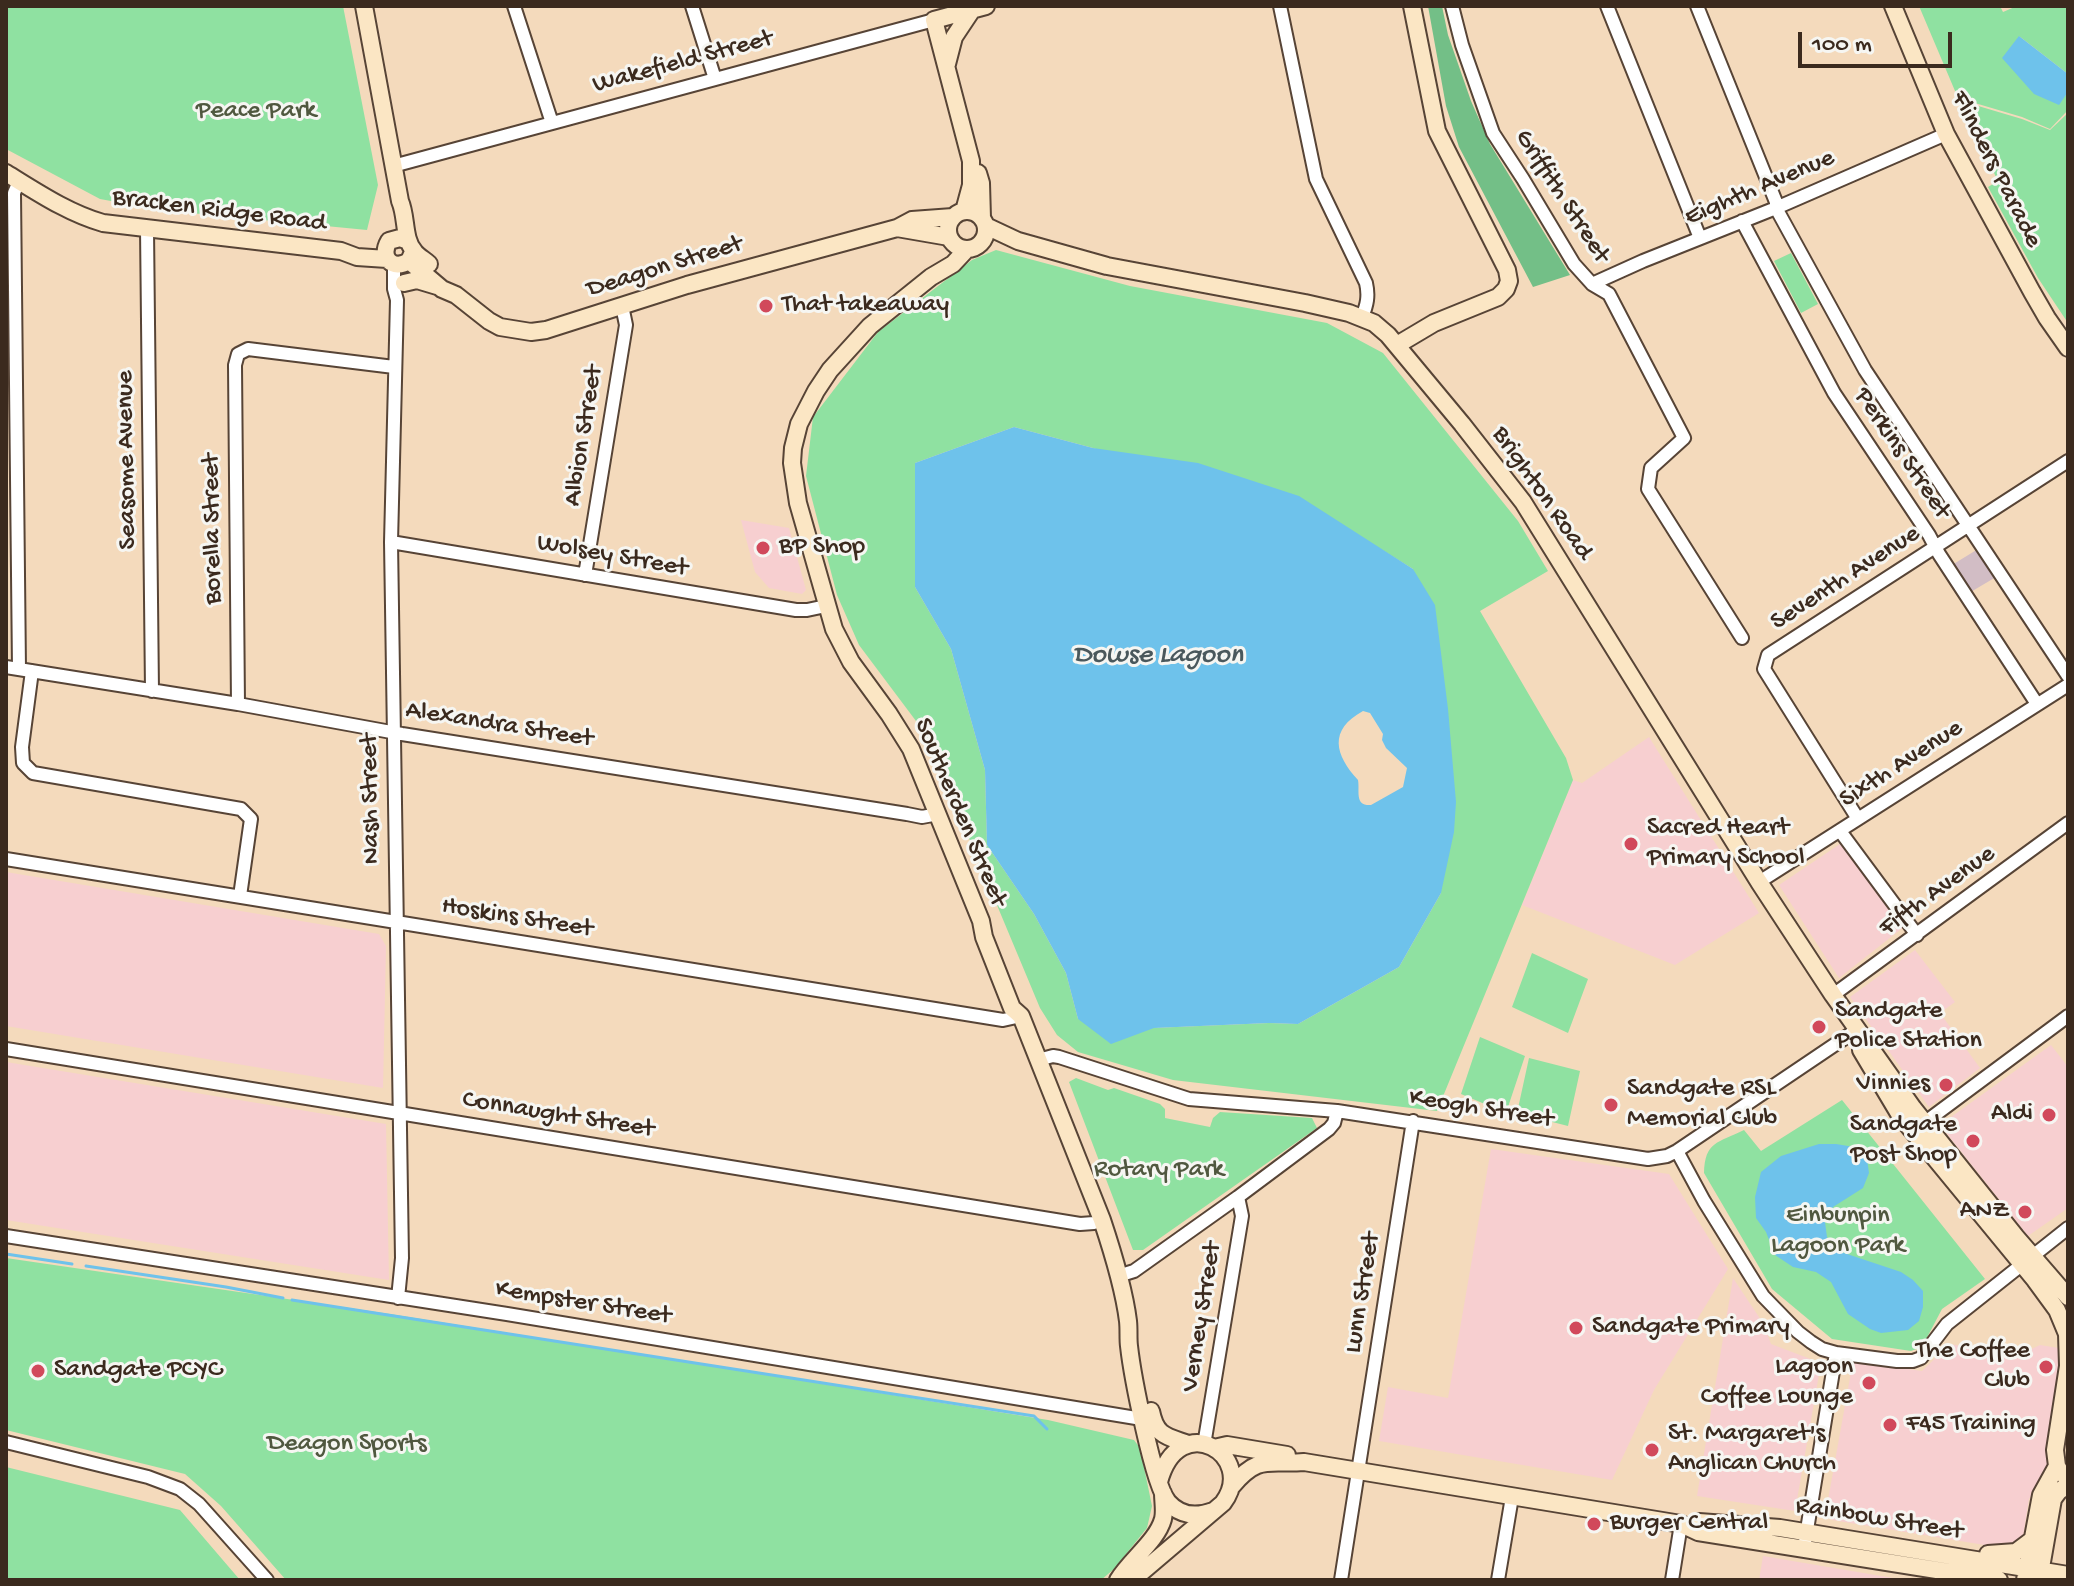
<!DOCTYPE html>
<html>
<head>
<meta charset="utf-8">
<style>
  body { margin:0 }
  #map { position:relative; width:2074px; height:1586px; overflow:hidden; background:#f4dabc; font-family:"Gochi Hand",sans-serif }
  canvas { display:block }
  .frame { position:absolute; inset:0; border:8px solid #3b2a1e; pointer-events:none }
  .scale { position:absolute; left:1798px; top:32px; width:154px; height:36px; box-sizing:border-box; border:4px solid #3b2a1e; border-top:0; padding-left:10px; font-size:24px; line-height:28px; white-space:nowrap; color:#3b2a1e; -webkit-text-stroke:6px #f6f6f2; paint-order:stroke }
</style>
</head>
<body>
<div id="map">
<canvas width="2074" height="1586"></canvas>
<div class="frame"></div>
<div class="scale">100 m</div>
</div>
<script>
const c = document.querySelector('canvas').getContext('2d');
c.lineJoin = 'round';
function fill(path, color) {
  c.fillStyle = color;
  c.fill(path, 'evenodd');
}
function trace(path, color, width, dash) {
  c.strokeStyle = color;
  c.lineWidth = width;
  c.lineCap = dash ? 'butt' : 'round';
  c.setLineDash(dash || []);
  c.stroke(path);
}
function drawText(font, color, halo, rows, align = 'center') {
  c.font = font + ' "Gochi Hand",sans-serif';
  c.lineWidth = 6;
  c.setLineDash([]);
  c.textBaseline = 'middle';
  c.strokeStyle = halo;
  c.fillStyle = color;
  for (const [text, x, y, turn = 0] of rows) {
    c.save();
    c.translate(x, y);
    c.rotate((+turn || 0) * Math.PI / 180);
    c.textAlign = isNaN(turn) ? turn : align;
    if (halo) c.strokeText(text, 0, 0);
    c.fillText(text, 0, 0);
    c.restore();
  }
}
fill(new Path2D(`
  M741,520l48,8 17,62 -4,4 -33,-6 -14,-16z
  M1649,737l110,176 -84,52 -153,-60 51,-125 9,3z
  M1843,842l62,84 -66,52 -60,-93z
  M6,872l373,62 7,12 -3,142 -377,-62z
  M1915,950l40,52 -15,11 40,55 -51,39 -79,-110z
  M2051,1045l17,22v141l-40,28 -88,-111z
  M6,1062l380,62 3,156 -383,-60z
  M1491,1149l178,25 59,95 -74,121 -42,90 -233,-39 9,-54 60,11z
  M1733,1278l30,45 8,21 50,19 -26,148 -98,-15z
  M1950,1344l67,12 23,-11 25,4 -18,125 -18,25 -6,38 -14,12 -177,-29 -5,-4 -1,-5 27,-150 69,10z
  M1763,1556l53,9 89,15h-146z`), '#f7cfd0');
fill(new Path2D(`
  M1978,549l18,28 -27,16 -17,-28z`), '#d2bdc5');
fill(new Path2D(`
  M6,6h337l35,179 -11,45 -207,-20 -60,-11 -94,-50z
  M1919,6h81l3,6 14,-6h51v68l-49,-38 39,68 10,-12v18l-18,19 -28,-12 -64,-19z
  M1958,100l64,19 28,11 18,-17v210l-30,-45 -50,-91 10,-6z
  M996,250l134,36 197,37 56,30 135,168 30,50 -68,40 86,147 7,22 -136,331 -264,-31 -95,-28 -21,-17 -17,-27 -115,-275 -66,-88 -22,-50 -31,-119 7,-59 65,-85 94,-72zM1014,427l79,21 286,100 34,21 28,324 -42,74 -101,57 -29,-1 -116,5 -75,-9 -12,-46 -32,-59 -47,-69 -2,-75 -34,-121 -36,-62v-124z
  M1791,253l27,51 -17,9 -27,-52z
  M1532,953l56,26 -20,54 -56,-26z
  M1480,1037l45,19 -19,57 -45,-19z
  M1529,1058l51,13 -12,55 -51,-13z
  M1076,1078l32,12 6,-2 46,16 5,5v9l45,9 3,-9 7,-6 92,6 5,10 -174,122h-10l-64,-168z
  M1842,1100l143,179 -43,30 -20,38 -11,4 -79,-12 -60,-50 -68,-116c1,-32 14,-30 40,-43l17,21z
  M6,1258l384,56 658,106 86,20 6,8 12,58 -5,22 -33,41 -13,11h-815l-65,-74 -36,-32 -179,-44z
  M6,1467l174,43 60,70h-234z`), '#8fe1a1');
fill(new Path2D(`
  M1428,6h14l6,29 23,66 19,43 80,131 -37,12 -74,-140 -13,-41z`), '#73bf87');
fill(new Path2D(`
  M2019,36l49,38v18l-9,13 -25,-11 -32,-36z
  M1014,427l79,21 105,15 101,33 114,73 22,36 13,104 8,93 -2,30 -13,61 -42,74 -101,57 -29,-1 -115,5 -43,16 -33,-25 -12,-46 -32,-59 -47,-69 -2,-75 -34,-121 -36,-62v-124zM1363,711l7,2 13,21 -1,6 4,8 21,20 -4,19 -32,18c-17,1 -11,-14 -13,-25 -23,-25 -30,-50 5,-69z
  M1819,1144h17l18,3 13,12 2,14 -6,15 -30,19 -8,15 2,15 8,13 66,22 12,8 10,11v16l-4,14 -11,9 -27,3 -11,-4 -22,-15 -17,-32 -15,-10 -23,-5 -18,-12 -9,-23 -10,-14 -1,-21 6,-25 20,-16z`), '#6ec2eb');
trace(new Path2D(`
  M6,1254l66,10
  M86,1266l140,21 57,11
  M292,1300l742,116 13,13`), '#6ec2eb', 3);
const street = new Path2D(`
  M514,6l38,117
  M692,6l23,73
  M1280,6l36,173 50,104c3,13 1,22 -4,34
  M1452,6l10,39 31,88 30,46 51,85 18,20 17,10 75,144 -33,30 -3,21 94,149
  M1607,6l93,232
  M1697,6l79,196v6l89,162 203,306
  M393,166l541,-146
  M1742,221l92,172 95,142 10,19 98,150
  M147,229l5,462
  M394,264v25l3,11 -6,242 11,716 -4,40
  M1592,284l51,-23 133,-53 170,-74
  M391,542l405,68h11l19,-4
  M585,575l41,-250 -4,-19
  M6,667l232,37 164,30 505,80 15,3 16,-3
  M19,669l-5,-476 5,-12
  M32,671l-10,76 1,16 10,10 208,36 10,10 -11,77
  M238,704l-3,-339 3,-11 10,-5 146,18
  M1858,819l-94,-150 4,-14 300,-194
  M1840,831l77,104
  M6,859l997,161 18,-4
  M1759,882l309,-197
  M1833,995l235,-172
  M6,1049l1074,175 14,-1 8,-3
  M1038,1060l15,-4 6,1 130,42 148,12 311,48 19,-3 10,-5 181,-122
  M1920,1126l148,-110
  M1677,1151l27,50 59,95 35,36 13,10 11,7 14,4 61,8h16l8,-3 26,-34 121,-96
  M6,1236l501,78 641,106
  M1118,1276l16,-5 104,-74 91,-68 5,-6 3,-12
  M6,1442l142,35 32,12 19,15 68,76
  M1204,1445l38,-229 -4,-19
  M1804,1548l32,-195
  M1341,1580l72,-459
  M1498,1580l14,-83
  M1672,1580l9,-56`);
const secondary = new Path2D(`
  M364,6l36,195c7,16 3,37 14,50 3,5 11,9 15,13
  M1893,6l53,128 86,158 15,26 21,30
  M947,64l7,-27 18,-27
  M6,173c31,19 62,40 97,50l238,28 16,6 30,2
  M978,173l3,10 1,35
  M948 230a19 19 0 1 1 38 0a19 19 0 1 1-38 0Z
  M964,211l7,-26v-24l-37,-141 52,-14
  M986,226l32,15 89,25 198,37 44,10 25,10 14,12 74,89 61,78 236,380 74,113 80,113 103,129 52,60
  M897,228l52,9
  M408,241l-8,-3 -11,3c-10,17 4,30 20,20l4,-9
  M967,249l-14,15 -22,13 -61,49 -40,44 -14,21 -17,33 -6,24 -1,15 6,40 36,126 17,33 38,52 22,35 70,172 3,16 28,71 9,8 81,204c10,30 22,69 26,101 1,9 0,17 1,25 3,27 24,138 39,156 12,14 29,15 45,9
  M409,261l33,28 14,6 33,26 11,6 31,5 15,-2 141,-45 210,-57 15,-8 41,-3
  M404,283l13,-3 20,6
  M1397,345l37,-22 64,-26 8,-8 3,-8 -2,-11 -70,-139 -25,-125
  M1861,1050l40,67 134,163 22,30 10,24 1,32 -13,84 2,16 4,7 7,4
  M1151,1411c5,25 15,25 37,33
  M1214,1448l13,-3 60,10
  M1232,1486c27,-32 36,-21 72,-24l377,62 17,8 301,48
  M1699,1522l81,6 288,47
  M1988,1554l28,-2 16,-12
  M2039,1579l14,-80 6,-8 9,-6
  M1118,1580c12,-20 39,-39 45,-61 2,-8 0,-17 0,-26
  M1130,1580l6,-3 87,-74c35,-47 -44,-96 -64,-21
  M2025,1580l16,-85 16,-29`);
trace(street, '#574436', 16);
trace(secondary, '#574436', 20);
trace(street, '#fff', 12);
trace(secondary, '#fbe6c4', 16);
for (const [x, y, r, color] of [
  [766,306,8,"#d1495b"],
  [763,548,8,"#d1495b"],
  [1631,844,8,"#d1495b"],
  [1819,1027,8,"#d1495b"],
  [1946,1085,8,"#d1495b"],
  [1611,1105,8,"#d1495b"],
  [2049,1115,8,"#d1495b"],
  [1973,1141,8,"#d1495b"],
  [2025,1212,8,"#d1495b"],
  [1576,1328,8,"#d1495b"],
  [2046,1367,8,"#d1495b"],
  [38,1371,8,"#d1495b"],
  [1869,1383,8,"#d1495b"],
  [1890,1425,8,"#d1495b"],
  [1652,1450,8,"#d1495b"],
  [1594,1524,8,"#d1495b"]
]) {
  const dot = new Path2D();
  dot.arc(x, y, r, 0, 2 * Math.PI);
  c.fillStyle = color;
  c.fill(dot);
  trace(dot, '#f6f6f2', 3);
}
drawText('26px', '#3b2a1e', '#f6f6f2', [
  ["Wakefield Street",683,63,-15],
  ["Flinders Parade",1995,170,63],
  ["Eighth Avenue",1760,189,-23],
  ["Griffith Street",1561,197,57],
  ["Bracken Ridge Road",219,212,7],
  ["Deagon Street",665,268,-17],
  ["Albion Street",585,436,-81],
  ["Perkins Street",1901,454,56],
  ["Seasome Avenue",128,460,-91],
  ["Brighton Road",1541,494,55],
  ["Borella Street",214,529,-91],
  ["Wolsey Street",612,557,10],
  ["Seventh Avenue",1846,579,-33],
  ["Alexandra Street",499,726,9],
  ["Sixth Avenue",1902,765,-33],
  ["Nash Street",372,799,-91],
  ["Southerden Street",959,813,67],
  ["Fifth Avenue",1938,892,-36],
  ["Hoskins Street",517,919,9],
  ["Keogh Street",1481,1110,9],
  ["Connaught Street",558,1116,9],
  ["Lunn Street",1364,1293,-81],
  ["Kempster Street",583,1304,9],
  ["Verney Street",1203,1317,-81],
  ["Rainbow Street",1879,1520,9]
]);
drawText('26px', '#50583f', '#f6f6f2', [
  ["Peace Park",256,112],
  ["Rotary Park",1159,1171],
  ["Einbunpin",1838,1217],
  ["Lagoon Park",1838,1247],
  ["Deagon Sports",347,1445]
]);
drawText('26px', '#3b2a1e', '#f6f6f2', [
  ["That takeaway",782,306],
  ["BP Shop",779,548],
  ["Sacred Heart",1647,829],
  ["Primary School",1647,859],
  ["Sandgate",1835,1012],
  ["Police Station",1835,1042],
  ["Vinnies",1930,1085,"right"],
  ["Sandgate RSL",1627,1090],
  ["Memorial Club",1627,1120],
  ["Aldi",2033,1115,"right"],
  ["Sandgate",1957,1126,"right"],
  ["Post Shop",1957,1156,"right"],
  ["ANZ",2009,1212,"right"],
  ["Sandgate Primary",1592,1328],
  ["The Coffee",2030,1352,"right"],
  ["Club",2030,1382,"right"],
  ["Lagoon",1853,1368,"right"],
  ["Coffee Lounge",1853,1398,"right"],
  ["Sandgate PCYC",54,1371],
  ["F45 Training",1906,1425],
  ["St. Margaret's",1668,1435],
  ["Anglican Church",1668,1465],
  ["Burger Central",1610,1524]
], 'left');
drawText('italic 28px', '#4a585c', '#f6f6f2', [
  ["Dowse Lagoon",1158,657]
]);
</script>
</body>
</html>
